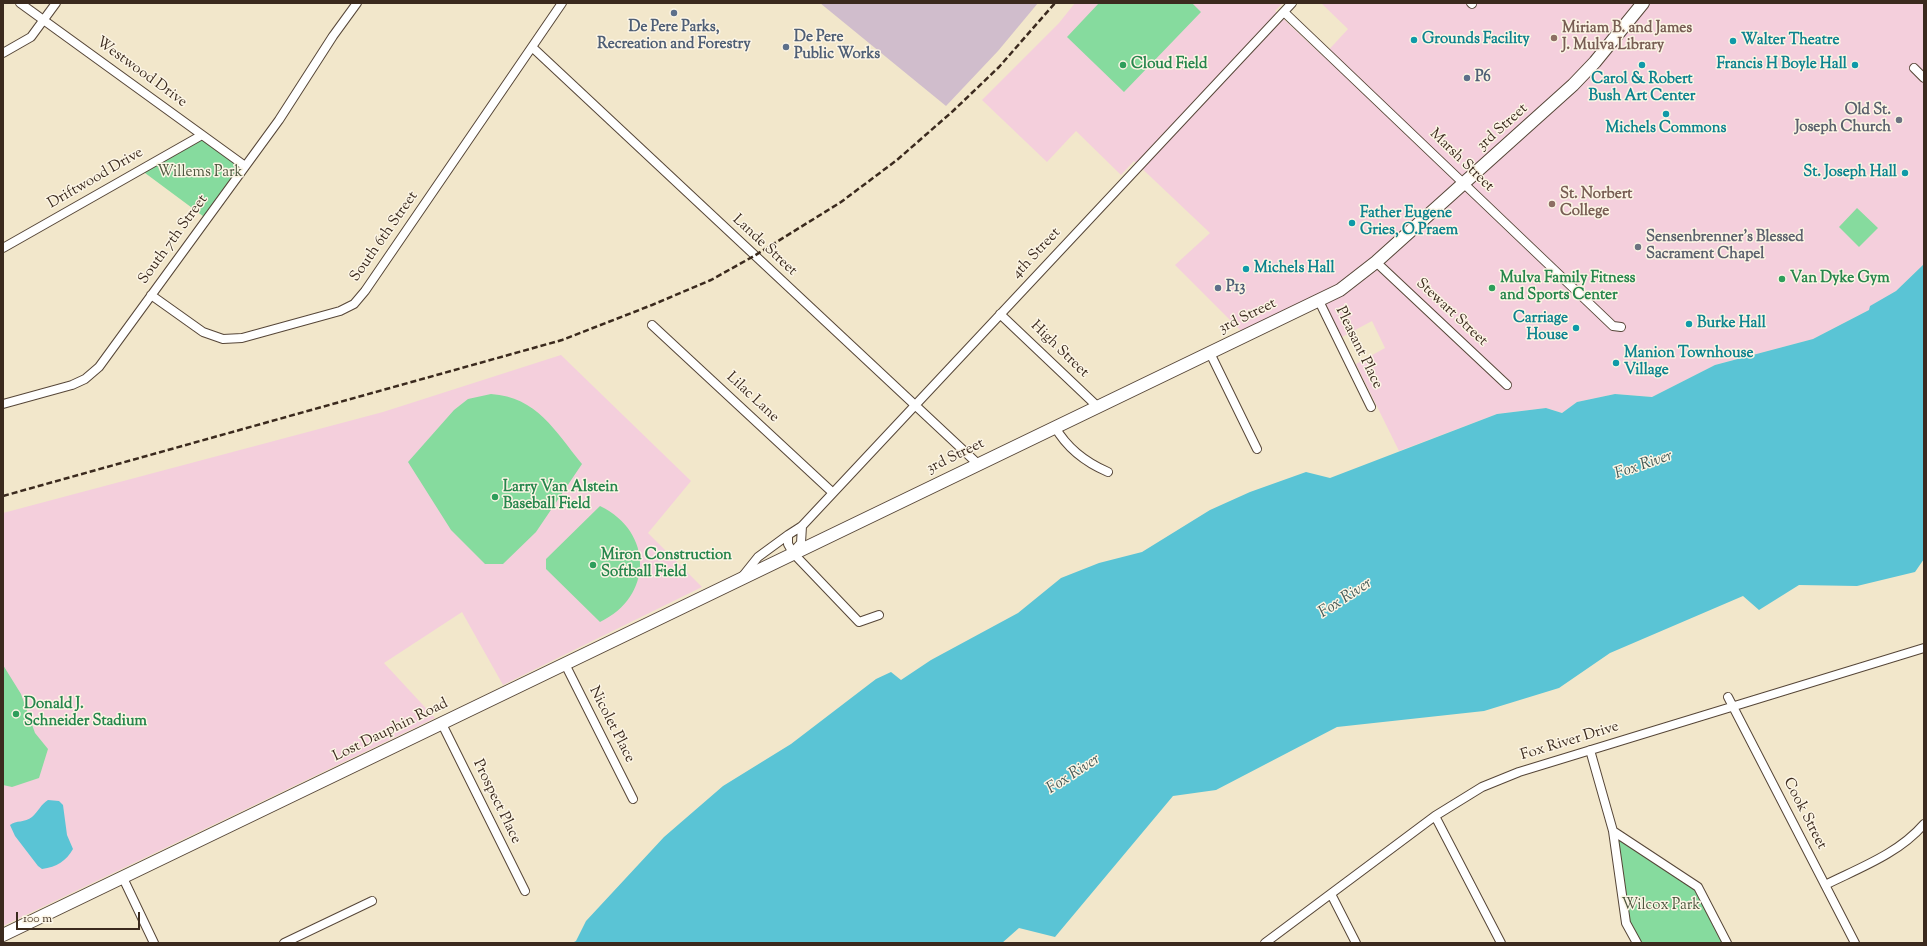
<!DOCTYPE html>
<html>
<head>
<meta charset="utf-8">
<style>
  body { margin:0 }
  #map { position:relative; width:1927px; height:946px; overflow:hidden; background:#f2e7cb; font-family:"Sorts Mill Goudy",serif }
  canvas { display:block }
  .frame { position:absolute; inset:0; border:4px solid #3b2a1e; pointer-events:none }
  .scale { position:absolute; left:16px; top:912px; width:124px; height:18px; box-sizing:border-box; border:2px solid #3b2a1e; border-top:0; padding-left:5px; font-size:12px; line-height:14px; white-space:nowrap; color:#3b2a1e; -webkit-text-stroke:3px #fcf5e5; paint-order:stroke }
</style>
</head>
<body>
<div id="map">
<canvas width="1927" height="946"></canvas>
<div class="frame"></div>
<div class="scale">100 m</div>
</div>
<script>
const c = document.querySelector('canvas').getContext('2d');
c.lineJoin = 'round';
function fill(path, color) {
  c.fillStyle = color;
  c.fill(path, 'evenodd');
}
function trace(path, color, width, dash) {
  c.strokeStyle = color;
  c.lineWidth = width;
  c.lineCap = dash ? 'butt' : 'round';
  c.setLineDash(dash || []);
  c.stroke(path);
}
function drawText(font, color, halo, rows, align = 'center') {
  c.font = font + ' "Sorts Mill Goudy",serif';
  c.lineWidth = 3;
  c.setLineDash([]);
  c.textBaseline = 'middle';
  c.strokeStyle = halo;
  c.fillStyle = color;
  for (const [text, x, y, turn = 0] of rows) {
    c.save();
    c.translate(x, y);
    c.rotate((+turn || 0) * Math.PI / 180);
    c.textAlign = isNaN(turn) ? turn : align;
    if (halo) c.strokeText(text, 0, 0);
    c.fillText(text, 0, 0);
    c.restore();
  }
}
fill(new Path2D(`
  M1075,3h208l-8,8 48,45 25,-27 -27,-26h603v261l-28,27 -25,15 -2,4 -56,29 -98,26 -63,32 -37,-3 -38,8 -15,11 -16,-5 -49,6 -98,37 -43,-87 29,-16 -13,-27 -30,16 -22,-43 -79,37 -66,-66 35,-32 -76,-72 -13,14 -45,-44 -29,31 -65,-62 77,-77z
  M561,355l130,126 -43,52 54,54 -199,98 -41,-73 -78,51 51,55 -432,208v-413l380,-101z`), '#f4cfdc');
fill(new Path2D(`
  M820,3h218l-40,48 -52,55z`), '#d0bdcc');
fill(new Path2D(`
  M1099,3h93l9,9 -77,80 -57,-55z
  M202,135l43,31 -38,53 -66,-49z
  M1857,208l21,20 -19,19 -20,-20z
  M491,394c46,3 64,37 91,70l-46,68 -33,32h-18l-34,-34 -43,-68 46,-52 14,-11z
  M600,506c54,26 53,91 0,116l-54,-53v-10z
  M3,665l18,29 14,39 13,16 -9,29 -27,9 -9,-2z
  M1613,831l85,56 29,56h-90l-11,-20z`), '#86db9e');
fill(new Path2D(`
  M1924,264v295l-9,13 -58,14 -58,-1 -40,25 -16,-14 -133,57 -51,35 -75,23 -147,16 -121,63 -43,6 -118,141 -36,-9 -17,15h-430l4,-2 10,-20 78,-84 59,-51 68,-42 85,-65 15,-7 10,8 30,-20 87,-47 43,-35 38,-15 43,-11 68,-42 40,-18 56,-20 24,6 167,-64 49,-6 16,5 15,-11 38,-8 37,3 63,-32 98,-26 56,-29 1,-4 26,-15z
  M48,800l11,1 4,4 4,30 6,14c-7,12 -16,18 -31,20l-4,-3 -23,-30 -5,-11c6,-5 15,-2 22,-8 6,-5 9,-13 16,-17z`), '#5ac4d5');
const street = new Path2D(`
  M20,3l225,163
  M1471,3l1,1
  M1284,12l329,314 8,1
  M532,47l446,417
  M3,53l28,-16 25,-34
  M1914,68l10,10
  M3,248l199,-113
  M1376,262l131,123
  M151,295l52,37 20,7 19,-1 98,-27 14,-7 11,-13 197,-288
  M1319,301l52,106
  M1000,314l98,93
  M652,325l180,167
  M1210,353l47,96
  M3,404l69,-19 13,-6 14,-12 180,-247 54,-84 24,-33
  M1055,427c12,21 32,36 53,45
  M793,552l8,-9 1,-17
  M742,577l16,-20 30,-22
  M879,615l-20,7 -66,-69 -5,-9v-9l14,-9 490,-523
  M565,664l68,135
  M1728,697l127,246
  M442,724l83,167
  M1590,750l23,81
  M1435,816l66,127
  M123,878l31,65
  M1825,885c34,-17 73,-31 99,-61
  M1331,894l25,49
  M284,943l88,-42
  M1265,943l170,-127 47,-29 37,-15 405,-124
  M1637,943l-11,-20 -13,-92 85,56 29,56`);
const secondary = new Path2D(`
  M3,935l1337,-645 36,-28 197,-177 22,-23 48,-59`);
trace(street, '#564638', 10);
trace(secondary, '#564638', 14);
trace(street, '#fff', 8);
trace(secondary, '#fff', 12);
trace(new Path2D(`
  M3,496l559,-156 90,-35 59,-25 43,-24 87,-54 56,-42 56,-49 46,-44 56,-64`), '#3b2a1e', 2.5, [6, 3]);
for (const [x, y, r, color] of [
  [674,13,4,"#5c6f8a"],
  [1554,38,4,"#8d6e63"],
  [1414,40,4,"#0f9aa8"],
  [1733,41,4,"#0f9aa8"],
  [786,47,4,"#5c6f8a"],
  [1123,65,4,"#2e9e5b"],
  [1642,65,4,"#0f9aa8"],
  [1855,65,4,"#0f9aa8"],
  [1467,78,4,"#5c6f8a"],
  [1666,114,4,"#0f9aa8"],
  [1899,120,4,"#6b7280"],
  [1905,173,4,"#0f9aa8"],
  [1552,204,4,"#8d6e63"],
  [1352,223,4,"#0f9aa8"],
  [1638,247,4,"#6b7280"],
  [1246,269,4,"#0f9aa8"],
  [1782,279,4,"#2e9e5b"],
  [1218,288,4,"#5c6f8a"],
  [1492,288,4,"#2e9e5b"],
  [1689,324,4,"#0f9aa8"],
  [1576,328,4,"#0f9aa8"],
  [1616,363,4,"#0f9aa8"],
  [495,497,4,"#2e9e5b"],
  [593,565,4,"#2e9e5b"],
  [16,714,4,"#2e9e5b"]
]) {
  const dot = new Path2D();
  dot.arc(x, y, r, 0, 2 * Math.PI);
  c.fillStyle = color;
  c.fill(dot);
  trace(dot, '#fcf5e5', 1.5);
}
drawText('bold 15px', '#4e5e75', '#fcf5e5', [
  ["De Pere Parks,",674,28,"center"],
  ["Recreation and Forestry",674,45,"center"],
  ["De Pere",794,38],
  ["Public Works",794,55],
  ["P6",1475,78],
  ["P13",1226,288]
], 'left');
drawText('bold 15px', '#785e54', '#fcf5e5', [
  ["Miriam B. and James",1562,29],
  ["J. Mulva Library",1562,46],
  ["St. Norbert",1560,195],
  ["College",1560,212]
], 'left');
drawText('bold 15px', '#0d838f', '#fcf5e5', [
  ["Grounds Facility",1422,40],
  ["Walter Theatre",1741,41],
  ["Francis H Boyle Hall",1847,65,"right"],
  ["Carol & Robert",1642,80,"center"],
  ["Bush Art Center",1642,97,"center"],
  ["Michels Commons",1666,129,"center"],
  ["St. Joseph Hall",1897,173,"right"],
  ["Father Eugene",1360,214],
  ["Gries, O.Praem",1360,231],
  ["Michels Hall",1254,269],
  ["Carriage",1568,319,"right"],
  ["House",1568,336,"right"],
  ["Burke Hall",1697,324],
  ["Manion Townhouse",1624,354],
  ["Village",1624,371]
], 'left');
drawText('bold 15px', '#27864d', '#fcf5e5', [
  ["Cloud Field",1131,65],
  ["Mulva Family Fitness",1500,279],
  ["and Sports Center",1500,296],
  ["Van Dyke Gym",1790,279],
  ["Larry Van Alstein",503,488],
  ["Baseball Field",503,505],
  ["Miron Construction",601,556],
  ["Softball Field",601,573],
  ["Donald J.",24,705],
  ["Schneider Stadium",24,722]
], 'left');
drawText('15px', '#3b2a1e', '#fcf5e5', [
  ["Westwood Drive",141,73,36],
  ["3rd Street",1503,128,-42],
  ["Marsh Street",1461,161,44],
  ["Driftwood Drive",96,179,-30],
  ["South 6th Street",385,237,-55],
  ["South 7th Street",174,240,-54],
  ["Lande Street",764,246,43],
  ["4th Street",1037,254,-47],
  ["Stewart Street",1451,313,43],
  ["3rd Street",1248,317,-26],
  ["Pleasant Place",1358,348,64],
  ["High Street",1059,350,44],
  ["Lilac Lane",752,398,43],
  ["3rd Street",956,457,-26],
  ["Nicolet Place",611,725,63],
  ["Lost Dauphin Road",391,731,-26],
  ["Fox River Drive",1570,742,-17],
  ["Prospect Place",496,802,64],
  ["Cook Street",1804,814,63]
]);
drawText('bold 15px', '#5b616d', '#fcf5e5', [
  ["Old St.",1891,111],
  ["Joseph Church",1891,128],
  ["Sensenbrenner's Blessed",1646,238,"left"],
  ["Sacrament Chapel",1646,255,"left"]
], 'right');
drawText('15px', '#4e563e', '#fcf5e5', [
  ["Willems Park",200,173],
  ["Wilcox Park",1661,906]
]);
drawText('italic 16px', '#445855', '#fcf5e5', [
  ["Fox River",1644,466,-19],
  ["Fox River",1346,599,-33],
  ["Fox River",1074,775,-33]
]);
</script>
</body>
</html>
